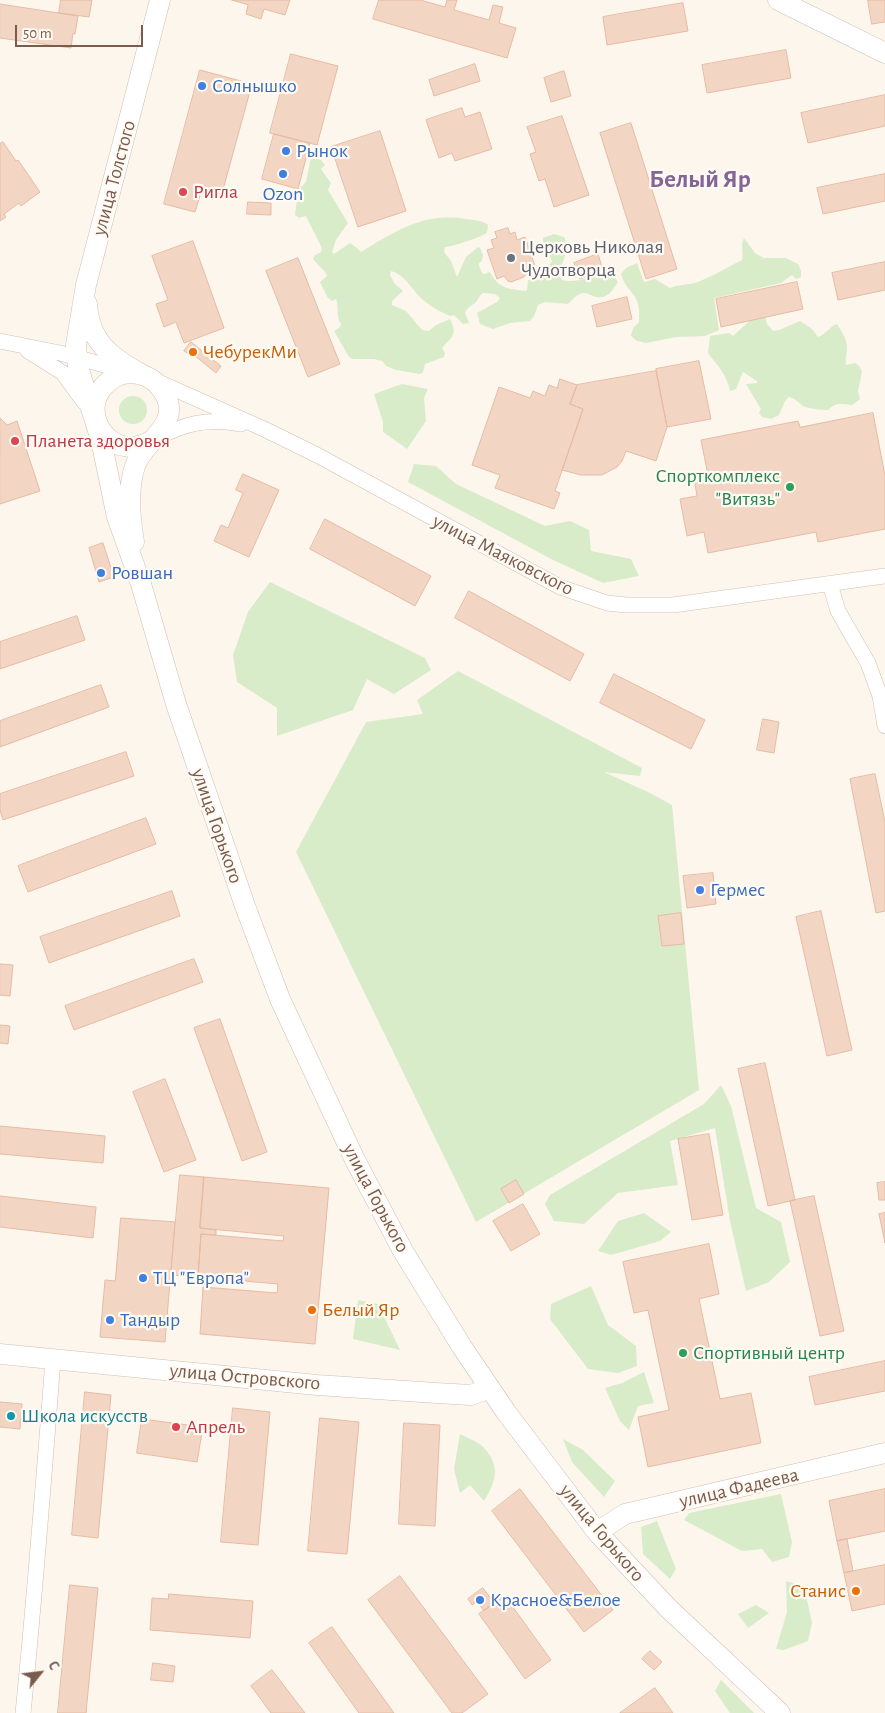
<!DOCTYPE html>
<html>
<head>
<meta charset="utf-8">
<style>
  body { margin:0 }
  #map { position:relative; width:885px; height:1713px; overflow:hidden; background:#fdf6ec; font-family:"Alegreya Sans",sans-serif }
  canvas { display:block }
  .north { position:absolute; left:15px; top:1648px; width:50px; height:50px; -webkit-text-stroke:4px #fffaf3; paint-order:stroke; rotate:61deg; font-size:14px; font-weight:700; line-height:20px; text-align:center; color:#7a5c4d }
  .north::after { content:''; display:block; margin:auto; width:18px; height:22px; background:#7a5c4d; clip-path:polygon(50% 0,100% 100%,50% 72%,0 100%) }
  .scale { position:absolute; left:15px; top:25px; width:128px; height:22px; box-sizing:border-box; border:2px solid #7a5c4d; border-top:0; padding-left:6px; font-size:15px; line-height:18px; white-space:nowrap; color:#7a5c4d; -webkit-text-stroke:4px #fffaf3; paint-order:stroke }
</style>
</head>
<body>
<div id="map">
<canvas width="885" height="1713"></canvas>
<div class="north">С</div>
<div class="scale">50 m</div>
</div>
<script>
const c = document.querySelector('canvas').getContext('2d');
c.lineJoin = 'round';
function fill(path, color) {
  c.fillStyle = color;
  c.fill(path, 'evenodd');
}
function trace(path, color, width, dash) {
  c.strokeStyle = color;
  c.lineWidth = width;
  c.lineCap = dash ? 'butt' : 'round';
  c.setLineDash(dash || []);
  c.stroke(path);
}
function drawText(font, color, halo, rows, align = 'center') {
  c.font = font + ' "Alegreya Sans",sans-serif';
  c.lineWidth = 4.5;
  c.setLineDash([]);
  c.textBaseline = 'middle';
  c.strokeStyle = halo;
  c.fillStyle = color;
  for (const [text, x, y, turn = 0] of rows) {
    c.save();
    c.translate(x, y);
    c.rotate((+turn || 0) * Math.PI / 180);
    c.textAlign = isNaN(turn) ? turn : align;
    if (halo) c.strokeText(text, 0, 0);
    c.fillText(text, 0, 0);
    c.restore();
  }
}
fill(new Path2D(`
  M311,157h2l8,3 4,5 -4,4 10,14 -3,7 20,33 -12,17 -4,12 2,2 16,-11 7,5 4,4c35,-21 62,-40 105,-33 8,1 15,1 22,6l-1,8c-6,4 -35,14 -42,14l-1,5 7,9 6,16 9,-20 12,-10 2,1 3,7 -1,6 -3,2v3l3,7 3,1 5,-2c9,17 17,16 35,19l2,-1 1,-10c7,-2 14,-1 20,-4l-2,-9 6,-5c-2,-9 -9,-14 -9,-24l11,-4 10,3c7,12 -3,26 -5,38l3,5c14,4 34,-5 48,-9l8,11c-6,9 -10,17 -22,15 -4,-1 -8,-4 -11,-4 -7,-1 -13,7 -17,11l-23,-2 -7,3 -4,11 -4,5 -20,2 -17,6 -13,-5 -3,-11 20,-11 3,-4 -5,-4 -12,-1c-4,3 -4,5 -7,9 -4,4 -9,5 -11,11l4,10 -6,1 -9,-9 -4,1c-11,-5 -21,-10 -30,-19 -10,-10 -15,-22 -29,-26l-1,4 5,9 8,7 -11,10v4l14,6 16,19 7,1 7,-6 14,-6c8,15 2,18 -8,29l3,5 -1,4 -19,7 -2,8 -3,2 -24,-4 -10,-4 -4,-5 -8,-2h-21l-4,-2 -15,-26 6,-4 1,-3c-5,-7 -2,-17 -5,-25l-4,2 -4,-3 -8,-16 7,-6 -2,-4 -12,-13 2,-4 6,-3 1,-4 -16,-32 -7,2 -4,-3 3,-25 8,-8z
  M744,238l11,15 9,5h22l12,6 3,7v6l-5,2 -4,-4 -11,8 -67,15 5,32 -14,6 -29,1 -30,6 -9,-2 -6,-5 2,-8 6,-6c3,-30 -12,-27 -18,-48l5,-6 11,-5 7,19 11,-3 15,9c9,-4 18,-3 28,-6 15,-6 30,-15 44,-22 2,-8 -2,-15 2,-22z
  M756,315h9l2,9 6,7 6,-1 21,-9 12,8 6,8c7,-2 11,-10 19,-13 5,8 10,15 10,24 0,6 -2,10 -1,17l10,-2 3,3 3,5 -4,20 2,8 -8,6c-11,-1 -16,-3 -24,5 -8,0 -18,-1 -25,-4 -5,-4 -7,-7 -14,-9l-4,4 -6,14 -8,4 -9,-2 -3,-4 2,-4 -15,-25 11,-1v-2l-14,-9 -7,17 -6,2c-3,-16 -13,-26 -22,-38l2,-17 19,-3 4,3z
  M402,384l26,5 -4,9 2,23 -19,28 -24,-17v-10l-9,-28z
  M119 410a14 14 0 1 1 28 0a14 14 0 1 1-28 0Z
  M414,464l22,2 20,18 89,42 25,-5 19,9 2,21 40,8 8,17 -36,7 -50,-23 -145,-78z
  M270,582l155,76 6,12 -37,24 -27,-15 -14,31 -76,26v-28l-40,-26 -4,-27 15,-43z
  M458,671l184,97 -2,8 -36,-4 44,20 24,13 27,285 -223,132 -180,-370 70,-130 57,-8 -6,-14z
  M721,1085l10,21 25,102 25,14 9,40 -21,20 -23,9 -16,-70 -15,-93 -45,13 8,44 -60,8 -34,31 -30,-3 -9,-17 5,-9 154,-91z
  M644,1213l27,19 -11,9 -49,14 -13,-4 20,-30z
  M591,1286l17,39 28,21 1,20 -19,7 -30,-4 -38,-50 1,-15z
  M358,1300l20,4 22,46 -47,-11z
  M644,1372l10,31 -16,3 -9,24 -9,-9 -15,-33 17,-5z
  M460,1434c7,4 19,8 24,14 17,18 12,34 0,53l-14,-16 -10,8 -6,-24z
  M563,1439l20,11 32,31 -11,16 -32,-35z
  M781,1494l11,48 -3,15 -17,5 -10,-13 -20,2 -58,-31 5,-7z
  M657,1521l19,48 -6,10 -27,-25 -2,-27z
  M786,1581l18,5 8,37 -4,18 -24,9 -8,-1 11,-37z
  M756,1605l13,8 -21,15 -10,-14z
  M721,1680l33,33h-24l-15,-22z`), '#d8ecc9');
const building = new Path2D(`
  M61,0h31l-3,17 -30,-4z
  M232,0h58l-5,15 -21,-6 -3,10 -15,-5 2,-9z
  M379,0h41l25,7 2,-7h10l-3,10 35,10 4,-15 10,2 -4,16 17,5 -9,30 -134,-39z
  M868,0h17v22l-13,2z
  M683,3l5,28 -81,14 -4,-28z
  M0,4l78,12 -3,18 -2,-1 -2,15 -71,-10z
  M786,50l5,28 -84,15 -5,-28z
  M291,54l47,12 -21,79 -47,-12z
  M475,64l5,17 -46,15 -5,-16z
  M200,70l52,14 -31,113 -20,-5 -6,20 -31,-8z
  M564,71l7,25 -20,6 -7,-24z
  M885,95v31l-77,17 -7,-30z
  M462,108l3,9 15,-5 12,37 -37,12 -3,-8 -13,5 -13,-38z
  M562,116l27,79 -35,12 -9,-28 -6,2 -9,-27 6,-2 -9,-25z
  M631,123l46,146 -31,10 -46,-146z
  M380,131l26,80 -48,16 -27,-80z
  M274,134l36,9 -12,46 -36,-10z
  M3,142l13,19 2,-1 22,32 -19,14 -2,-3 -15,11 2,3 -6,4v-77z
  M885,174v27l-62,13 -6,-26z
  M248,202l23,1v12l-24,-1z
  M508,228l2,6 5,-2 2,8 8,-3 10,29 -8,3 1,3 -4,5 -13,5 -3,-1 -4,-5 -7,3 -10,-29 7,-2 -3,-8 6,-2 -2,-6z
  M193,241l31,87 -40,15 -8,-21 -12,5 -8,-23 12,-4 -16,-44z
  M598,254l5,16 -23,9 -6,-16z
  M298,258l42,106 -32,13 -42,-106z
  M885,262v28l-47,10 -6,-27z
  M797,282l6,27 -82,18 -5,-28z
  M627,297l5,22 -35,8 -5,-21z
  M191,342l30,24 -5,7 -22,-18 -1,2 -9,-6z
  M699,361l12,58 -44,8 -11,-58z
  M656,371l11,56 -11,34 -30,-10 -4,10 -5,6 -15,8h-21l-19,-5 21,-61 -13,-5 7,-19z
  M560,379l17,6 -7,19 13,5 -28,82 5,2 -6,16 -59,-21 5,-13 -28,-10 27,-78 31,11 3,-7 12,5 4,-11 8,3z
  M873,413l12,63v53l-67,13 -2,-10 -108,21 -4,-21 -17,4 -7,-37 17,-3 -3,-18 14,-3 -7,-35 97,-19 2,6z
  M0,418l7,7 10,-4 23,70 -40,13z
  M243,474l36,16 -30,67 -35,-16 7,-16 7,3 15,-35 -7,-3z
  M325,519l106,57 -16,30 -105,-57z
  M103,543l11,34 -15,5 -10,-34z
  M469,591l115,63 -14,27 -115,-63z
  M77,616l8,24 -85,29v-27z
  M614,674l91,46 -14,29 -91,-46z
  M101,685l8,22 -109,40v-26z
  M763,719l16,3 -5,31 -17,-3z
  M126,752l8,24 -131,44 -3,-10v-16z
  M875,774l10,48v89l-9,2 -26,-134z
  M146,818l10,26 -128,48 -10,-26z
  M713,873l3,31 -29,4 -4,-32z
  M172,891l8,25 -131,47 -9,-26z
  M821,911l31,139 -25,6 -31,-139z
  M681,913l3,31 -22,2 -4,-30z
  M194,959l9,23 -129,48 -9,-24z
  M0,964l13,1 -3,31 -10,-1z
  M220,1019l47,133 -25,9 -48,-133z
  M0,1025l10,1 -2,18 -8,-1z
  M765,1063l30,137 -27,6 -30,-137z
  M165,1079l31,81 -32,12 -31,-80z
  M0,1126l105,10 -2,27 -103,-9z
  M709,1134l14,81 -31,5 -14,-81z
  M180,1175l24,2 -4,51 16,2v5l-15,-1 -3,43 -27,-2z
  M204,1177l125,11 -14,156 -115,-10 3,-47 74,6 1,-9 -80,-7 3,-43 82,7 1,-5 -84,-8z
  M516,1180l8,14 -15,9 -8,-14z
  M885,1182v18h-6l-2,-17z
  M0,1196l96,11 -3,31 -93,-11z
  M814,1196l30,135 -24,5 -30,-135z
  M523,1204l17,30 -29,17 -18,-30z
  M885,1213v30l-6,-29z
  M121,1218l54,4 -10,120 -65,-5 5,-57 10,1z
  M709,1244l10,50 -20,5 21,100 31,-6 10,50 -113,24 -10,-50 31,-7 -21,-100 -14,3 -11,-51z
  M885,1361v30l-70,14 -6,-28z
  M85,1392l26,3 -13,143 -26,-3z
  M0,1402l22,2 -2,25 -20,-2z
  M233,1408l37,4 -12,133 -37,-3z
  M320,1418l39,4 -12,132 -39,-3z
  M142,1419l61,8 -6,35 -60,-9z
  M404,1423l36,2 -5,101 -36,-2z
  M520,1489l93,121 -29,22 -92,-121z
  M885,1489v42l-48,10 -8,-40z
  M847,1539l6,32 -9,2 -7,-32z
  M885,1565v39l-33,7 -8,-38z
  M400,1576l88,118 -26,19h-10l-84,-113z
  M70,1585l28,3 -12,125h-28z
  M483,1588l11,15 -10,8 -7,-10 -5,4 -4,-6z
  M169,1594l84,7 -3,37 -100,-8 2,-32 16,1z
  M505,1596l46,64 -26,19 -46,-65z
  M332,1627l62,86h-35l-50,-70z
  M650,1651l12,11 -8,8 -12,-11z
  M153,1663l22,3 -2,16 -22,-2z
  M272,1670l33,43h-34l-20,-27z
  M655,1688l18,25h-53z`);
fill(building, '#f3d5c3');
trace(building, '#e6bba3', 1);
const minor = new Path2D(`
  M0,341l60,12 70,19
  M28,351l35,22 21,29
  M154,380l110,49 53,26 243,132 47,16 19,2h47l212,-29
  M155,439c31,-16 51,-21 86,-15
  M830,584l8,27 30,52 12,33 5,30
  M23,1713c12,-118 21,-236 30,-353`);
const tertiary = new Path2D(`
  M160,0l-74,285 -10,60 2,22 23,73 16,77 24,67 35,120 69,202 35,93 75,161 48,91 59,96 44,65 91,120 71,76 112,105
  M778,0l107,53
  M87,304c2,38 24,53 54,70
  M134,542c-4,-24 -7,-52 1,-76 9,-27 53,-44 25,-79 -7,-9 -19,-14 -31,-14 -10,1 -19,6 -26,14 -20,23 -2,60 29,60 8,0 14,-4 21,-7
  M0,1354l317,31 119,8 35,2 19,-7
  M597,1532l28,-18 260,-61`);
trace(minor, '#d1beb0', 16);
trace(tertiary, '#d1beb0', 21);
trace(minor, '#fff', 15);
trace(tertiary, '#fff', 20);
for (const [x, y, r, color] of [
  [202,86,5,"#3f7fe0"],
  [286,151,5,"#3f7fe0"],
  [283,174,5,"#3f7fe0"],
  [183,192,5,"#e0444e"],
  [511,258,5,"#6b7280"],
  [193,352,5,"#e8710a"],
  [15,441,5,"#e0444e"],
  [790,487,5,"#2e9e5b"],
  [101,573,5,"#3f7fe0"],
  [700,890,5,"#3f7fe0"],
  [143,1278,5,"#3f7fe0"],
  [312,1310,5,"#e8710a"],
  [110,1320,5,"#3f7fe0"],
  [683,1353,5,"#2e9e5b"],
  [11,1416,5,"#0f9aa8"],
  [176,1427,5,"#e0444e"],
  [856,1591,5,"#e8710a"],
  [480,1600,5,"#3f7fe0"]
]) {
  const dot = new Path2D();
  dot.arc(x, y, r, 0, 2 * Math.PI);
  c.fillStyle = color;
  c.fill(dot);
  trace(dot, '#fffaf3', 2);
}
drawText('20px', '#366cbe', '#fffaf3', [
  ["Солнышко",212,86],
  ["Рынок",296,151],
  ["Ozon",283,194,"center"],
  ["Ровшан",111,573],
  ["Гермес",710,890],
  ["ТЦ \"Европа\"",153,1278],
  ["Тандыр",120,1320],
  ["Красное&Белое",490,1600]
], 'left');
drawText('20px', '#7a5c4d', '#fffaf3', [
  ["улица Толстого",114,178,-75],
  ["улица Маяковского",503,555,27],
  ["улица Горького",217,826,71],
  ["улица Горького",376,1198,62],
  ["улица Островского",245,1377,5],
  ["улица Фадеева",739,1488,-13],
  ["улица Горького",602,1533,50]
]);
drawText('20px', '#be3a42', '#fffaf3', [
  ["Ригла",193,192],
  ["Планета здоровья",25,441],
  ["Апрель",186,1427]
], 'left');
drawText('20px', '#5b616d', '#fffaf3', [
  ["Церковь Николая",521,247],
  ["Чудотворца",521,270]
], 'left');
drawText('20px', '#c56008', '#fffaf3', [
  ["ЧебурекМи",203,352],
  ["Белый Яр",322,1310],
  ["Станис",846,1591,"right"]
], 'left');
drawText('20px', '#27864d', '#fffaf3', [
  ["Спорткомплекс",780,476],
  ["\"Витязь\"",780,499],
  ["Спортивный центр",693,1353,"left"]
], 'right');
drawText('20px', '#0d838f', '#fffaf3', [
  ["Школа искусств",21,1416]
], 'left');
drawText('bold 25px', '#846695', '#fffaf3', [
  ["Белый Яр",700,179]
]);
</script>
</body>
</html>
